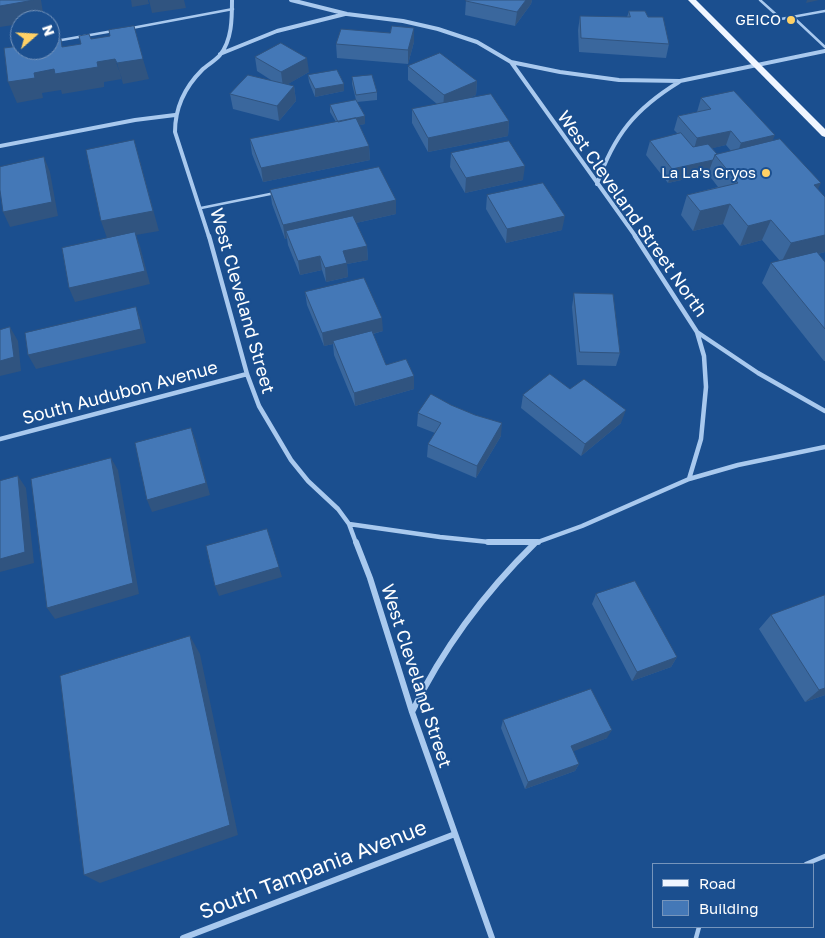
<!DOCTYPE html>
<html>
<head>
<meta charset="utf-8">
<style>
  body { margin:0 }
  #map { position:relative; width:825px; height:938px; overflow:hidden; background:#1b4f8f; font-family:"Golos Text",sans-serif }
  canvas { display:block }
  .legend { position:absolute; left:652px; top:863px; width:162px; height:65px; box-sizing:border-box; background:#1b4f8f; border:1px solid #7695bc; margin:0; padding:6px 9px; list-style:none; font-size:15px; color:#fff }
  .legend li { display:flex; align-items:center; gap:10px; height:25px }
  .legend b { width:25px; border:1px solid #7695bc }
  .north { position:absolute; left:10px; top:10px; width:50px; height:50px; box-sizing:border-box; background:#1b4f8f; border:1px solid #7695bc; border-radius:50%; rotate:71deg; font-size:14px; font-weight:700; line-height:20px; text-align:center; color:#fff }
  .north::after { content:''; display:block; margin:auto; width:18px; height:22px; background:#ffd166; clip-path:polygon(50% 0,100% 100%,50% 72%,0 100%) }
</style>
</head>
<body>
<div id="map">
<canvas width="825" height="938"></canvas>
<ul class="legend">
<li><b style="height:6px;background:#f0f6ff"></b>Road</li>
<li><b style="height:14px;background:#4478b7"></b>Building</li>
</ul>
<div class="north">N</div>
</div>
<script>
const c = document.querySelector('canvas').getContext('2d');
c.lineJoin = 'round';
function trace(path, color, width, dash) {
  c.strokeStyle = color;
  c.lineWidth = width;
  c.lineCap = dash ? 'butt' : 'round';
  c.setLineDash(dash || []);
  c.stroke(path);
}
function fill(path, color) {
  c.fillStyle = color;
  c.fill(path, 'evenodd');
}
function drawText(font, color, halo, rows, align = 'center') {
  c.font = font + ' "Golos Text",sans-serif';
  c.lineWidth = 4;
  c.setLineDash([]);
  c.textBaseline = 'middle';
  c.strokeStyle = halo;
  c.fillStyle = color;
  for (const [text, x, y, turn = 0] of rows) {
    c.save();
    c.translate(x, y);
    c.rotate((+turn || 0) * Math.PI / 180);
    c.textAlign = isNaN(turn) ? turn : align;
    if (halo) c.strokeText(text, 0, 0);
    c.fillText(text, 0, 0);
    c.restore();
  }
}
trace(new Path2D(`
  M760,0l21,19 44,-8
  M793,17l32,30
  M132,28l101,-19
  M50,42l63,-11
  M201,208l74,-15`), '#a9c9ee', 2.5);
trace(new Path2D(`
  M806,864l19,-8
  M696,938l3,-11`), '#a9c9ee', 4.5);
trace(new Path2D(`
  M291,0l56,14 56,7 35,8 39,13 34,20 49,10 59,8 61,1 145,-30
  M220,54l57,-23 68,-17
  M511,62l125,175
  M0,146l135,-26 40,-5
  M597,184c17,-49 38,-75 82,-102
  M209,237l-34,-105c0,-24 10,-45 27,-62 5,-5 13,-9 18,-15 12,-15 12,-36 12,-55`), '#a9c9ee', 4);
trace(new Path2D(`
  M209,236l38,138 12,32 32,54 17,21 30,28 11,15 7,19
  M635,236l62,96 7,24 2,31 -5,52 -12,40
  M697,332l61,41 67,38
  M0,439l247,-65
  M349,524l91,13 49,5 46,1 47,-17 107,-47 49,-14 87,-18`), '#a9c9ee', 4.5);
trace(new Path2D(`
  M356,542l14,36 42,134 80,226
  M488,542h50
  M412,712c31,-64 72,-119 123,-169
  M183,938l272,-104`), '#a9c9ee', 6);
fill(new Path2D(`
  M688,0h8l129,129v8l-3,-1z`), '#f0f6ff');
fill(new Path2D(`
  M466,0h66l-1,4 -16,22 -50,-11z
  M629,11l40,33 -3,14 -87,-6 -1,-22 2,-14 47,1z
  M414,28v14l-6,22 -71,-6 -1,-14z
  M255,57l54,15 -23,13 8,1 2,15 -17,20 -46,-12 -3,-15 44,-12 -17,-11z
  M408,66l69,15 -1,14 -5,2 38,24 -1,15 -80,16 -16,-29v-14l25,-5 -29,-24z
  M308,75l36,9v7l-29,6 -6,-15z
  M352,77l25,15v8l-20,2 8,14v8l-6,1 10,21 1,14 -107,22 -11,-28 -2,-15 86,-17 -6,-10v-7l26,-5 -4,-16z
  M701,98l72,43 45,48 7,63 -7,2 7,8v99h-1l-62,-78 9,-20 9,-2 -18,-21 -22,6 -17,-22 -30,7 -12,-16 6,-20 31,-8 -10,-13 -40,9 -22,-28 4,-14 28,-7 -4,-4 4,-14 19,-4zM726,145l5,6 -14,3 -5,-6z
  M451,153l72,27 -58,13 -15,-26z
  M270,190l126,10v14l-40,9 11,23 1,14 -21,4 1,13 -22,5 -4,-12 -22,5 -12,-30 -1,-7 -2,1 -13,-35z
  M487,195l75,35 -56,13 -20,-34z
  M305,292l78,39 -10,3 13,31 28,24 -59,17 -21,-51 -1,-11 -9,2 -17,-41z
  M574,293l46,60 -4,13 -39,-1 -5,-58z
  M570,389l51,34 -40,33 -60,-48 2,-13z
  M418,413l83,23 -25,42 -49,-21 1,-13 7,-11 -18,-7z
  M596,594l81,63 -6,10 -39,14 -40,-77z
  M825,595v100l-20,7 -46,-73 12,-14z
  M503,720l104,18 -34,13 6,13 -4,7 -50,18 -24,-61z`), '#3a679d');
fill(new Path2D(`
  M34,0h7l3,19 -24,1v4l-20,3v-21z
  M131,0h17l1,4 -17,3z
  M149,0h35l2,8 -34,5z
  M526,0h6l-1,4 -16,22 2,-14z
  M807,0h12l-13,3z
  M414,28v14l-6,22v-14z
  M307,58l2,14 -26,15 -2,-15z
  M115,59l7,20 -18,3v5l-42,7 -1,-4 -19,3 1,5 -26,5 -9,-21 26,-9z
  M143,59l6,20 -26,5 -6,-21z
  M477,81l-1,14 -33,14 1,-14z
  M344,84v7l-29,6v-8z
  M294,86l2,15 -17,20 -2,-15z
  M365,116v8l-26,5 -1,-7z
  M509,121l-1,15 -80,16v-14z
  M731,131l-5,14 -33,8 4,-15z
  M775,135l-6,14 -33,8 5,-14z
  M134,140l25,91 -23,4 4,11 10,38 -75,18 -6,-14 39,-47 -7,-20z
  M369,146l1,14 -107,22 -2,-14z
  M44,157l6,15 8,44 -48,11 -7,-15z
  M713,160l-5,14 -40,9 4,-14z
  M525,166l-2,14 -58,13 1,-15z
  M821,183l-10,20 3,-18z
  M396,200v14l-107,24 -3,-7 1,7 -2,1 -2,-14z
  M730,204l-7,20 -30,7 7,-20z
  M565,216l-3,14 -56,13 1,-14z
  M771,220l-9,20 -22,6 8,-20z
  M825,235v17l-44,11 10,-20z
  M367,246l1,14 -21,4 1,13 -22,5 -1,-14 18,-17z
  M320,256l2,14 -22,5 -2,-14z
  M136,307l5,14 5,22 -110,26 -8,-14z
  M382,318l1,13 -49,13 -1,-3v3l-9,2 -2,-13z
  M10,327l8,14 3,30 -21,5v-15z
  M414,376v13l-59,17 -1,-13z
  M626,410l-5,13 -40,33 4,-12z
  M502,423l-1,13 -25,42 1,-12z
  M191,428l5,13 14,54 -58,17 -5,-12z
  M111,458l7,12 21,124 -84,25 -8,-11z
  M18,476l8,12 8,75 -34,9v-13z
  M279,567l3,10 -63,19 -4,-10z
  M190,636l10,18 38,181 -138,48 -16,-8z
  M677,657l-6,10 -39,14 5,-9z
  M825,688v7l-20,7 14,-12z
  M612,730l-5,8 -40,16 4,-8z
  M579,764l-4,7 -50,18 3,-7z`), '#305480');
const building = new Path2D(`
  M0,0h34l-34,6z
  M466,0h60l-9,12 -51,-11z
  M629,11h16l3,6h15l6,27 -88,-6 -1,-22 50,1z
  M134,26l9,33 -26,4 -2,-4 -18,3 1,5 -43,7 -1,-5 -20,4 1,5 -27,4 -4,-34 16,-2v4h30v-10l11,-1 1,8 19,-3 -2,-8 10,-2 2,5 19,-3 -1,-6z
  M392,26l22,2 -6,22 -72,-6 5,-15 49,4z
  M281,43l26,15 -26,14 -26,-15z
  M440,53l37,28 -33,14 -36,-29z
  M337,70l7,14 -29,5 -7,-14z
  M248,75l46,11 -17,20 -47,-12z
  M372,75l5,17 -21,3 -4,-18z
  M734,91l41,44 -34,8 -10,-12 -34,7 -19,-22 33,-7 -10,-11z
  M491,94l18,27 -81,17 -16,-29z
  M356,100l9,16 -27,6 -8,-17z
  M356,118l13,28 -108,22 -11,-29z
  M681,133l12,14 15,-3 9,10 -2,1 -2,5 -41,9 -22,-28z
  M780,139l41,44 -7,2 11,12v38l-34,8 -20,-23 -23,6 -18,-22 -30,7 -13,-16 51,-12 -23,-28z
  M134,140l19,71 -52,10 -15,-71z
  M509,141l16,25 -59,12 -15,-25z
  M44,157l8,45 -49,10 -3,-22v-23z
  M379,167l17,33 -113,25 -13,-35z
  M543,183l22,33 -58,13 -20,-34z
  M353,216l14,30 -24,5 4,12 -22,5 -5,-12 -22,5 -12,-30z
  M135,232l10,39 -76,17 -7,-40z
  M817,252l8,10v67l-54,-66z
  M364,278l18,40 -60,15 -17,-41z
  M574,293l39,1 7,59 -40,-1z
  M136,307l5,22 -113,26 -3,-22z
  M10,327l4,30 -14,4v-31z
  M372,331l14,34 20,-6 8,17 -60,17 -21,-52z
  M550,374l20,15 14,-10 42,31 -41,34 -62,-49z
  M431,394l20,11 24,10 27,8 -25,43 -49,-22 13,-21 -23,-10z
  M191,428l15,55 -59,17 -12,-57z
  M111,458l22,125 -86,25 -16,-129z
  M18,476l7,76 -25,7v-78z
  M267,529l12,38 -64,19 -9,-40z
  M635,581l42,76 -40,15 -41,-78z
  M825,595v93l-6,2 -48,-75z
  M190,636l40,189 -146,50 -24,-199z
  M591,689l21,41 -41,16 8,18 -51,18 -25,-62z`);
fill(building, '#4478b7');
trace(building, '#305480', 1);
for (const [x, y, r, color] of [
  [791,20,5,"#ffd166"],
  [766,173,5,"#ffd166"]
]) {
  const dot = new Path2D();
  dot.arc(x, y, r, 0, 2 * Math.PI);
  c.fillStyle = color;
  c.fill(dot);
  trace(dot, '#1b4f8f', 2);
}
drawText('15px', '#fff', '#1b4f8f', [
  ["GEICO",781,20],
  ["La La's Gryos",756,173]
], 'right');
drawText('18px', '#fff', '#1b4f8f', [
  ["West Cleveland Street North",632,214,55],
  ["West Cleveland Street",242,301,74],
  ["South Audubon Avenue",120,393,-15],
  ["West Cleveland Street",416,676,72]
]);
drawText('21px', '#fff', '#1b4f8f', [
  ["South Tampania Avenue",313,870,-21]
]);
</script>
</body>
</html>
